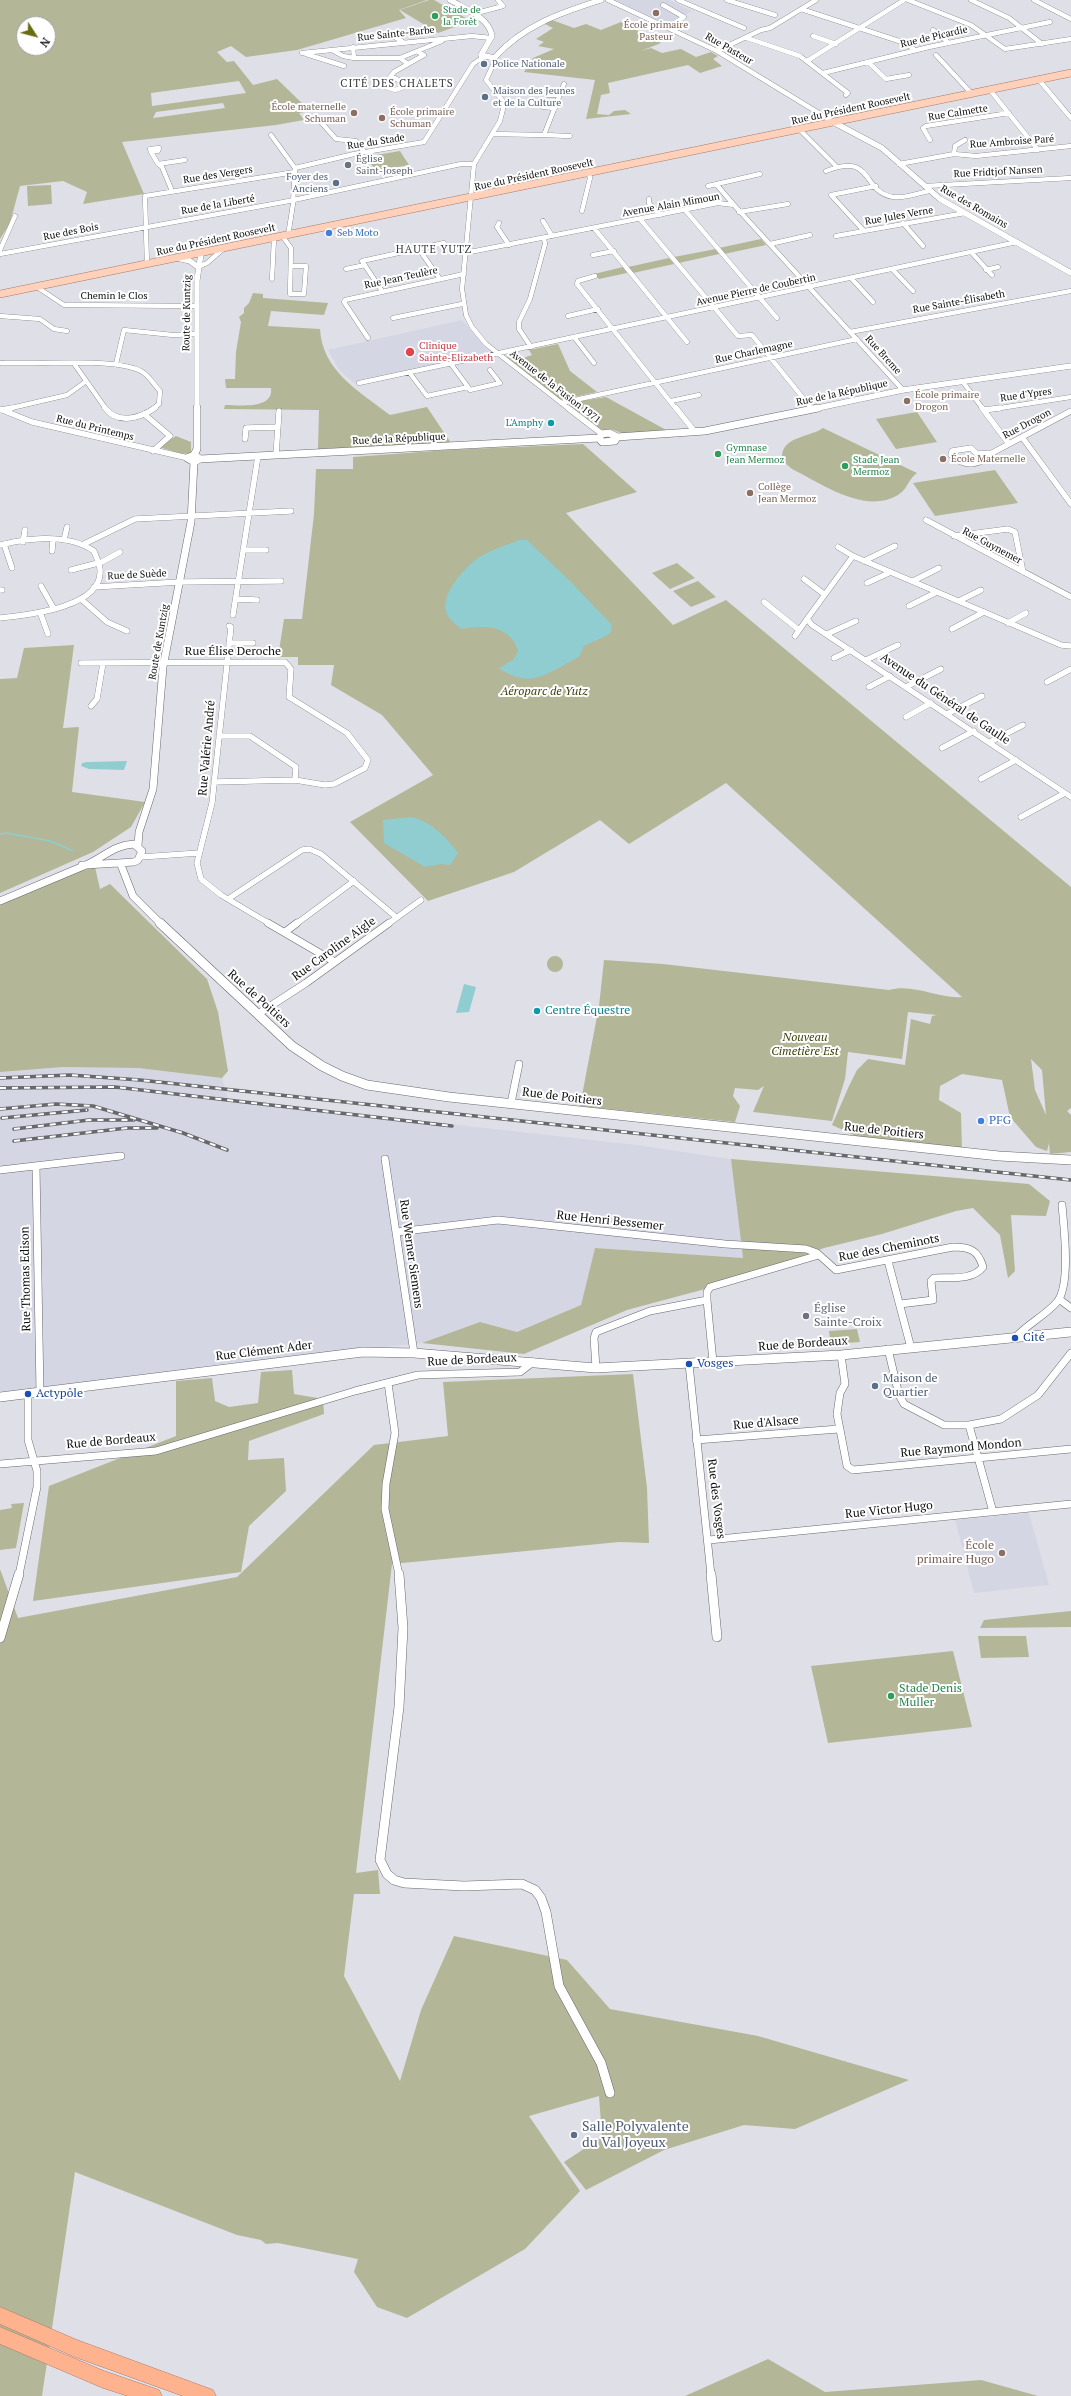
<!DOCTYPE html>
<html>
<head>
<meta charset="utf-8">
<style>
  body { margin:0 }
  #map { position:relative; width:1071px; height:2396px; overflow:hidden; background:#dfe0e7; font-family:"PT Serif",serif }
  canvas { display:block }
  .north { position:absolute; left:16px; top:16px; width:40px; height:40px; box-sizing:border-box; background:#fff; border:1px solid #9f9fa0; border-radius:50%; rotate:126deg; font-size:11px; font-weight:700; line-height:16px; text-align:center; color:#101012 }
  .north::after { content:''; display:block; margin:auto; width:14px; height:18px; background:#686d12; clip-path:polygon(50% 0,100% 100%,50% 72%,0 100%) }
</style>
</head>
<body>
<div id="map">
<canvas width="1071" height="2396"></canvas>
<div class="north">N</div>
</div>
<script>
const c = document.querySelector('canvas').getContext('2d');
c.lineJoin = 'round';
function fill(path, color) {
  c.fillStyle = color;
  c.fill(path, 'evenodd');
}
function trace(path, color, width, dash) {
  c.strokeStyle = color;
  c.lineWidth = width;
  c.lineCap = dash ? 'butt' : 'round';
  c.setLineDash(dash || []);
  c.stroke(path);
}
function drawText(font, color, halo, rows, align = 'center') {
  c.font = font + ' "PT Serif",serif';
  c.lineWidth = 4;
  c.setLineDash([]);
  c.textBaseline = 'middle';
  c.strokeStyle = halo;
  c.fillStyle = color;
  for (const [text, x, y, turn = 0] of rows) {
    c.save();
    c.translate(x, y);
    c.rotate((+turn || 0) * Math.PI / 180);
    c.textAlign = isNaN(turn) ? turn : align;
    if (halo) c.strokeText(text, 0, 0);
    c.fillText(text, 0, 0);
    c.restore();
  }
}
fill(new Path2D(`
  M615,0h54l23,11 -24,14z
  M462,320l27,32 -135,31 -15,-13 -11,-20z
  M63,1067l75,1 84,10 6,21 409,46 94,14 12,99 -148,-10 -14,57 -64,27 -37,-10 -58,21 -187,19 -159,22 -76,8v-320z
  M1029,1513l20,72 -75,8 -19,-73z`), '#d4d6e4');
fill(new Path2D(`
  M0,0h427l-28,10 7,8 -109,32 -51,7 -15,-11 -14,6 10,10 7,-1 19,24 24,-6 33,32 -11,2 5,7 -28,5 -154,17 22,52 -61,10 4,-12 -24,-11 -43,5 -10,37 -10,16zM24,24h24v24h-24zM239,81l7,12 -94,13 -1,-13zM223,103l2,5 -72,10 3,-6z
  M429,0h5l37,21 -33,12 -38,-23z
  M552,20l22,8 12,-4 15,6 20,-8 40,21 -20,8 10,-3 11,5 19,-4 15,8 15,-5 7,4 -5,3 9,7 -22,7 -12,-8 -80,18 2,10 -9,2 -4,19 12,1 5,-4 11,-1 6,4 -45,5 9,-39 -71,-8 9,-14 21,-9 -16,-3 6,-4 -8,-3 17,-11 -10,-5z
  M400,151l9,14 -32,6 -12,-14z
  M51,185l1,19 -24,2 -1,-20z
  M761,239l5,6 -42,9 -5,-6z
  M716,249l3,5 -40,9 -5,-6z
  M669,258l5,6 -41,9 -5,-6z
  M623,267l4,6 -28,6 -5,-5z
  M253,293l10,1v4l65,5 -4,12 -53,-4 -3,15 52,3c2,42 40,63 70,86l37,-8 24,36 -133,6 1,-39 -95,-1 1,-4c13,0 49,5 46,-17h-45l-1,-9h10l1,-27 5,-30 -2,-5 5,-4v-5l5,-5z
  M558,344l12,27 27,21 -37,8 -53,-43 8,-4 5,6 12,-4 -3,-5z
  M606,397l62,34 -46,2 -12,-4 -11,1 -30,-25v-2z
  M917,412l20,30 -41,7 -20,-30z
  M823,428l94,45c-9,6 -9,16 -19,22 -34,20 -77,-12 -106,-26l-7,-6 -3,-7c1,-20 29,-19 41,-28z
  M176,436l15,6v11l-9,1 -23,-7z
  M583,444l54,48 -71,21 107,112 53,-25 345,287v221l-4,3 4,4v37l-21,2 -1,-11 -2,8 -11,-4 -26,-30 -8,-37 -40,-6 -22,12 -1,14 22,13 1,37 -95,-9 -35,-16 17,-39 8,-16 11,-11 37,6 6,-46 19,5 2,-8 5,-1 -29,-3 -6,47 -54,-7 -3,27 -13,42 -79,-9 11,-26 -6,4 -23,-2 -2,8 7,10 -5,16 -155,-16 19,-100 5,-46 59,4 226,26c25,-7 49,9 73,7l-236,-214 -97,61 -29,-24 -86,52 -86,29 -78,-79 83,-47 -51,-60 -51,-30 3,-20h-36v-8h-20l6,-38h18l12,-105 2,-45h37v-12l95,-7zM1031,1059l11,11 4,45 -11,-25z
  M995,470l23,33 -83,13 -22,-33z
  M677,563l18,15 -25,11 -18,-16z
  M698,581l18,16 -25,10 -18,-16z
  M74,645l-11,83 16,-1 -7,65 73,10 -14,25 -38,25 -93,41v-214l17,-1 7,-30z
  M95,867l5,22 10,-5 97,95 11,33 10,59 -6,7 -84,-10 -75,-1 -63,5v-167l67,-30z
  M547 964a8 8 0 1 1 16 0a8 8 0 1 1-16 0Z
  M731,1159l298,25 21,17 -4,15 -35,-1 4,56 -7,7 -8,-43 -27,-27 -17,3 -74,23 -58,14 -89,33 -108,29 -103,44 -102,-11 58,-21 37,10 64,-27 14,-57 148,10z
  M857,1329l3,13 -13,1 -17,-4 -1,-8z
  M292,1370l2,24 29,5 1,15 -75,27 -1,19 36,-2 2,33 -37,35 -8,46 -208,29 16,-115 127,-50v-55l36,-3 3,23 14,6 29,-4 3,-31z
  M633,1374l14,114 2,55 -30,-1 -227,22 -36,309 22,-3 2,24h-26l-10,82 56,105 21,-71 33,-74 113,24 43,49 148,27 151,44 -114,49 -51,-4 -80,25 -78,40 -22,-28 38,-25 -3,-41 -70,20 51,75 -55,58 -118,69 -30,-11 -23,-35 4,-13 -80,-16 -12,1 -5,-4 -24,-5 -162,-63 -33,224h-42v-827l18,49 219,-41 137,-132 74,-9 -5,-54z
  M24,1503l-8,45 -16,2v-40l12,-2 -1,-4z
  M1071,1611v16l-91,1 4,-8z
  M978,1636h48l3,21 -48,1z
  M953,1651l19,76 -144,16 -17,-77z
  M768,2359l57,33 156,-12 57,16h-353z`), '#b3b697');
fill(new Path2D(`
  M519,540h8l44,42 40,42 1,6 -4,5 -24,11 -5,11c-31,15 -47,34 -80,11l14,-8 5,-9c-8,-26 -34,-26 -57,-22 -4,-4 -10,-8 -13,-13 -11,-17 13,-44 26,-55 13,-10 30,-15 45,-21z
  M127,761l-3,9 -35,-1 -8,-3 1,-3 5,-1z
  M412,817c21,6 33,19 46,36l-8,12 -9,-1 -16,3 -41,-24 -1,-23z
  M464,984l12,3 -7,25 -13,1z`), '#90cdd0');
trace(new Path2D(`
  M0,834l6,-1 44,8 23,10`), '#90cdd0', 1.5);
const streetFar3 = new Path2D(`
  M608,0l109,51 118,72
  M678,0l66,28
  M727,0l48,15
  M908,0l63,25 34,24 66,-10
  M971,0l38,18 33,26
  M1034,0l37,19
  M663,5l21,12 -16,10
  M801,9l104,34 10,7
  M473,14l30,-8 -5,-6
  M933,30l16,13
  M390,34l13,8
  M813,36l23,8
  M747,38l53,18 48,37 -2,2
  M353,47l1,11h46
  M332,50l11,6 11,2
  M717,51l44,-21 9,-2 46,-28
  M302,53l170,-17 19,2
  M306,54l38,12
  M936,55l36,39
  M494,58v5l-8,17 16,20 1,9 -3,12 -26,43 -12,125 4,26 6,12 14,17 83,65
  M807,61l97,-61
  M868,62l18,17 23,-4
  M408,64l16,-9 -6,-3
  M823,73l106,-26 121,-25
  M391,76l13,7v4l-9,3 -12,-4 11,-14 14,-8 -8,-6 42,-17
  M1039,80l32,38
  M990,90l48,60
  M547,95h13
  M543,107l12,1
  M320,121l16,18 20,2 8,11
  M800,130l36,36
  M492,134l52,1 20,-51
  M271,135l24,33
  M544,135l26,1
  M930,140l-7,-12 3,-2 83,-13
  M159,148l-1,3 -7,1 -1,-3z
  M151,152l7,12
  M954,154l1,-8 10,-6
  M899,164l55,-10 22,2 95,-10
  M826,171c49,-19 34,20 67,26 11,2 25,-4 36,-6
  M716,184l18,21
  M708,186l52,-12
  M925,186l146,-8
  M172,191l-10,-24 -4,-3 27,-4
  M649,199v4l11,12
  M685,210l92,108
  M582,211l8,-33 -1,-4
  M739,212l49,-8
  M640,219l98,117 14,-1 60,74
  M543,221l9,15
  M499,223l-2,4 12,18
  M903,223l20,23
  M594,228l93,114
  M864,231l-33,-36 45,-9
  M288,236l5,-32 2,-36 59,-14 70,-12 49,-78 10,-7
  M836,236l129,-23
  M283,237l8,11 -1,46h14l2,-28h-15
  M770,244l40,-9
  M418,248l22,31
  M0,250l15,-34
  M465,253l253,-50 16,2 169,185
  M972,253l20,22
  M0,254l289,-53 172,-37h13
  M593,255l21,-4
  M147,265l-2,-69 150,-24
  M198,267l9,-4 16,-14
  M346,269l19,-4
  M893,270l20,21
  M986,270l12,-3
  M595,276l-17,5 -1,3 99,125
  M851,278l22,24
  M272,279l2,-40
  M37,287l27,18 133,1
  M382,291l-20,-30 82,-18
  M0,316l40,3 14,10 13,2
  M568,316l30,-7
  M393,318l69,-14
  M850,332l221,-41
  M574,337l20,26
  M368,338l-24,-36 1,-2 119,-26
  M531,347l-12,-18v-7l11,-23 15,-55 -1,-6
  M0,363c35,2 113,-6 141,8 8,4 13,14 19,20l-1,13 -6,5
  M116,364l8,-34 49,5 24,-1
  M75,365l31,44
  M409,372l18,24 41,-9 -17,-23
  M963,382l20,27
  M359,383l658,-141
  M468,387l2,3 30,-7 -10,-13
  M671,401l28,-6
  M561,403l296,-64
  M7,409l60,-14 18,-13
  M994,409l77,-12`);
const streetFar2 = new Path2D(`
  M105,408c13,17 35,10 50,0
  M568,408l34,26
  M676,408l19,24
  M811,408l1,1
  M982,408l27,36
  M0,409l32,13 156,36
  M1,410l11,-2
  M984,410l16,-2
  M144,414l26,22 -17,15
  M1022,437l49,67
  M245,439l1,-11 32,-1
  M971,448l6,6 15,-1c-11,13 -29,15 -41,2l1,-4z
  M992,453l79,-42
  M276,455l3,-44
  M926,520l145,77
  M954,536l54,-7 7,3 8,40
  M64,540l3,-13
  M23,542l2,-12
  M4,544l8,24
  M84,544l51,-25 156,-8
  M0,545c30,-7 67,-12 94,6 2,5 5,12 6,18 4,39 -74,46 -100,49
  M838,547l15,9 -46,63 5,6 259,172
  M243,550h23
  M52,551l1,-11
  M853,556l208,89 10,1
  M864,561l31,-15
  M71,570l31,-8 18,-10
  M804,579l20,15
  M913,581l26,-13
  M867,583l24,-11
  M41,586l13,23
  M94,587l86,-5 101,-1
  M0,590h2
  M81,599l26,23 20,9
  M236,599l21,1
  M959,601l22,-11
  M764,602l35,28
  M909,606l28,-14
  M40,612l8,22
  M233,615l25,-159
  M1008,623l18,-10
  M229,626l2,1 -19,176 -15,60 4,16 20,16 49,29
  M952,629l32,-17
  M827,634l29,-13
  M795,636l12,-17
  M229,643h24
  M834,658l17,-8
  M866,660l32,-15
  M81,663l204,-1 6,7 -2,28 58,36 21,27 -3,8 -31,16 -9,1 -30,-5 -81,2
  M1047,682l24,-13
  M869,687l21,-11
  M906,687l35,-18
  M91,706l6,-7 6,-36
  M947,714l35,-18
  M906,717l25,-14
  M219,736h31l46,31 -1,13
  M990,742l33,-17
  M942,748l32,-17
  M981,779l35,-19
  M1021,817l44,-24
  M141,857l58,-4
  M228,899l74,-49 7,-1 12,5 75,63
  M296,924l58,-43
  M388,924l33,-24`);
const streetFar1 = new Path2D(`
  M268,923l67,39
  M285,932l12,-9
  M258,1014l48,-31 83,-60
  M511,1103l8,-39
  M385,1159l29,194
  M36,1166l4,226
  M0,1170l121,-14
  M397,1232l101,-12 227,24 81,5 11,4 19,17 117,-23c17,0 25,3 30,20 -11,14 -33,10 -49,11l-3,3 2,19 -33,4
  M888,1261l23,87
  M1059,1299l12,9
  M707,1300l6,62
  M1015,1338c12,-14 30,-22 42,-36 14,-17 7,-74 5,-97
  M888,1349l11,46 5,9 40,21h25l32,-6 37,-24 33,-42
  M841,1355l4,29 -5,9 -3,21 10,52 6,4 218,-21
  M689,1364l22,211
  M596,1368l-2,-30 2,-6 54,-21 57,-11v-8l3,-5 109,-32
  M388,1383l7,50 -9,51 -1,25 14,66
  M969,1425l24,87
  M696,1440l143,-11
  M0,1464l156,-13 199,-60 63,-16 102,-3 13,-10
  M709,1540l362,-36
  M19,1575l18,-88v-16l-9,-31v-46`);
const street = new Path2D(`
  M399,1574l4,54 -4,79 -19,153 7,14 7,6 10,3 60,3 58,-2 13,6 6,8 5,14 13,74 42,77 9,30
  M711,1574l6,63
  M0,1638l19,-64`);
const secondaryFar2 = new Path2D(`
  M450,0c15,9 39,17 42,36l-11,19 13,3c30,-33 66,-45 107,-58
  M835,123l47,25 58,51 131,74
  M177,258l13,3 8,6
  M197,409v-129l4,-26
  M813,409l90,-19 168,-24`);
const secondaryFar1 = new Path2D(`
  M617,437l88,-6 113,-23
  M599,438l3,4 13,-1 2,-4
  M599,438l3,-4 7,-1 8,4
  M194,455l3,-6v-41
  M194,455l6,4 -6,3 -7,-4z
  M200,459l399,-21
  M134,844l8,7 -4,9 -4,2 -48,3c18,-8 28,-20 48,-21z
  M138,846l1,-14 14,-43 10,-122 28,-145 3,-60
  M82,865h4
  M121,865l12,31 28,28
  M0,901l86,-36`);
const secondary = new Path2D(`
  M160,923l132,123 30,20 20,10 25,9 82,12 550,59 72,4
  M0,1397l363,-45 51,1 182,15 245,-13 230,-23`);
const primary = new Path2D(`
  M0,294l1071,-221`);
const highway = new Path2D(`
  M0,2307l77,33 136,50 3,6h-33l-108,-39 -75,-33z
  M0,2327l104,44 55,19 3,6h-34l-25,-8 -103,-44z`);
trace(streetFar3, '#67686e', 5);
trace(streetFar2, '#67686e', 6);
trace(streetFar1, '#67686e', 8);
trace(street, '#67686e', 10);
trace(secondaryFar2, '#67686e', 6);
trace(secondaryFar1, '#67686e', 8);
trace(secondary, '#67686e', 10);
trace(primary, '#ab7963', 8);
trace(highway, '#ab7963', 1);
trace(streetFar3, '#fff', 4.5);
trace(streetFar2, '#fff', 5.5);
trace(streetFar1, '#fff', 7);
trace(street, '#fff', 9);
trace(secondaryFar2, '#fff', 5.5);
trace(secondaryFar1, '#fff', 7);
trace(secondary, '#fff', 9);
trace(primary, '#ffd1bb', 7);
fill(highway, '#ffb28e');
const rail = new Path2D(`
  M0,1078l70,-3 70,5 931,100
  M0,1088l115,-1 337,39
  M0,1109l56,-5 37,2 90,27 44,17
  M2,1118l85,-8
  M14,1129l75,-9h45
  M14,1141l113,-13h30`);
trace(rail, '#67686c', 3.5);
trace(rail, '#fff', 2, [6]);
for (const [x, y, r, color] of [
  [656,13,4,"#8d6e63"],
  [435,16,4,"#2e9e5b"],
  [484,64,4,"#5c6f8a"],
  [485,97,4,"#5c6f8a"],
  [354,113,4,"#8d6e63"],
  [382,118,4,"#8d6e63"],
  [348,165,4,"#6b7280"],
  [336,183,4,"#5c6f8a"],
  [329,233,4,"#3f7fe0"],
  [410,352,5,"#e0444e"],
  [907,401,4,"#8d6e63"],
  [551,423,4,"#0f9aa8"],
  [718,454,4,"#2e9e5b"],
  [943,459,4,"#8d6e63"],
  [845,466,4,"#2e9e5b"],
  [750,493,4,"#8d6e63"],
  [537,1011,4,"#0f9aa8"],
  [981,1121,4,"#3f7fe0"],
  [806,1316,4,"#6b7280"],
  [1015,1338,4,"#1a4fb4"],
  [689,1364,4,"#1a4fb4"],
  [875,1386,4,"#5c6f8a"],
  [28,1394,4,"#1a4fb4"],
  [1002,1553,4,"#8d6e63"],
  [891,1696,4,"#2e9e5b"],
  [574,2135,4,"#5c6f8a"]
]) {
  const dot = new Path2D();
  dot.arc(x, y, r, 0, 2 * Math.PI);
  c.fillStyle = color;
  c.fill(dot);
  trace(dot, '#fff', 1.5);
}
drawText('10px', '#27864d', '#fff', [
  ["Stade de",443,10],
  ["la Forêt",443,22],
  ["Gymnase",726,448],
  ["Jean Mermoz",726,460],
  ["Stade Jean",853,460],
  ["Mermoz",853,472]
], 'left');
drawText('10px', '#785e54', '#fff', [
  ["École primaire",656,25,"center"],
  ["Pasteur",656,37,"center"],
  ["École maternelle",346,107,"right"],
  ["Schuman",346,119,"right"],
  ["École primaire",390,112],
  ["Schuman",390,124],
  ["École primaire",915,395],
  ["Drogon",915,407],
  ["École Maternelle",951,459],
  ["Collège",758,487],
  ["Jean Mermoz",758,499]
], 'left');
drawText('10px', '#101012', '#fff', [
  ["Rue Sainte-Barbe",396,34,-6],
  ["Rue de Picardie",934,37,-13],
  ["Rue Pasteur",729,49,30],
  ["Rue du Président Roosevelt",851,109,-12],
  ["Rue Calmette",958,113,-9],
  ["Rue du Stade",376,142,-9],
  ["Rue Ambroise Paré",1012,142,-4],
  ["Rue Fridtjof Nansen",998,172,-3],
  ["Rue des Vergers",218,175,-9],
  ["Rue du Président Roosevelt",534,175,-12],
  ["Rue de la Liberté",218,205,-10],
  ["Avenue Alain Mimoun",671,205,-10],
  ["Rue des Romains",974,207,30],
  ["Rue Jules Verne",899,216,-10],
  ["Rue des Bois",71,232,-11],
  ["Rue du Président Roosevelt",216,240,-12],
  ["Rue Jean Teulère",401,278,-12],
  ["Avenue Pierre de Coubertin",756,290,-12],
  ["Chemin le Clos",114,296],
  ["Rue Sainte-Élisabeth",959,302,-10],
  ["Route de Kuntzig",187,313,-89],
  ["Rue Charlemagne",754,352,-12],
  ["Rue Breme",883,355,48],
  ["Avenue de la Fusion 1971",555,387,38],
  ["Rue de la République",842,393,-12],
  ["Rue d'Ypres",1026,395,-8],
  ["Rue Drogon",1027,424,-28],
  ["Rue du Printemps",95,428,14],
  ["Rue de la République",399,439,-3],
  ["Rue Guynemer",992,546,28],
  ["Rue de Suède",137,575,-3],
  ["Route de Kuntzig",159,642,-80]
]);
drawText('10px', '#4e5e75', '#fff', [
  ["Police Nationale",492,64],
  ["Maison des Jeunes",493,91],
  ["et de la Culture",493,103],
  ["Foyer des",328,177,"right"],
  ["Anciens",328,189,"right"]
], 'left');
drawText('10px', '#5b616d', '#fff', [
  ["Église",356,159],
  ["Saint-Joseph",356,171]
], 'left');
drawText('10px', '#366cbe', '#fff', [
  ["Seb Moto",337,233]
], 'left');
drawText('10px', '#be3a42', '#fff', [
  ["Clinique",419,346],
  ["Sainte-Elizabeth",419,358]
], 'left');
drawText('10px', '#0d838f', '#fff', [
  ["L'Amphy",543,423]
], 'right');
c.letterSpacing = '1px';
drawText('11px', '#37383d', '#fff', [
  ["CITÉ DES CHALETS",397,84],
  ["HAUTE YUTZ",434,250]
]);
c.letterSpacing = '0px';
drawText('12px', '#101012', '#fff', [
  ["Rue Élise Deroche",233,652],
  ["Avenue du Général de Gaulle",945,699,34],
  ["Rue Valérie André",207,748,-85],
  ["Rue Caroline Aigle",334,949,-36],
  ["Rue de Poitiers",259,999,42],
  ["Rue de Poitiers",562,1097,7],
  ["Rue de Poitiers",884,1131,6],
  ["Rue Henri Bessemer",610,1221,6],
  ["Rue des Cheminots",889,1248,-11],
  ["Rue Werner Siemens",411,1254,82],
  ["Rue Thomas Edison",26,1279,-91],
  ["Rue de Bordeaux",803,1344,-4],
  ["Rue Clément Ader",264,1351,-7],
  ["Rue de Bordeaux",472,1360,-3],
  ["Rue d'Alsace",766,1423,-5],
  ["Rue de Bordeaux",111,1441,-5],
  ["Rue Raymond Mondon",961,1448,-5],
  ["Rue des Vosges",716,1499,83],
  ["Rue Victor Hugo",889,1510,-6]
]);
drawText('italic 12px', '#3e4109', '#fff', [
  ["Aéroparc de Yutz",544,692],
  ["Nouveau",805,1038],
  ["Cimetière Est",805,1052]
]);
drawText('12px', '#0d838f', '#fff', [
  ["Centre Équestre",545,1011]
], 'left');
drawText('12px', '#366cbe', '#fff', [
  ["PFG",989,1121]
], 'left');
drawText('12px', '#5b616d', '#fff', [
  ["Église",814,1309],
  ["Sainte-Croix",814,1323]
], 'left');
drawText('12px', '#164399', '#fff', [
  ["Cité",1023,1338],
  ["Vosges",697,1364],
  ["Actypôle",36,1394]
], 'left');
drawText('12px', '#4e5e75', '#fff', [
  ["Maison de",883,1379],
  ["Quartier",883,1393]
], 'left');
drawText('12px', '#785e54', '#fff', [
  ["École",994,1546],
  ["primaire Hugo",994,1560]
], 'right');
drawText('12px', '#27864d', '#fff', [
  ["Stade Denis",899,1689],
  ["Muller",899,1703]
], 'left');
drawText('14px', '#4e5e75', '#fff', [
  ["Salle Polyvalente",582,2127],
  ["du Val Joyeux",582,2143]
], 'left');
</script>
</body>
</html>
